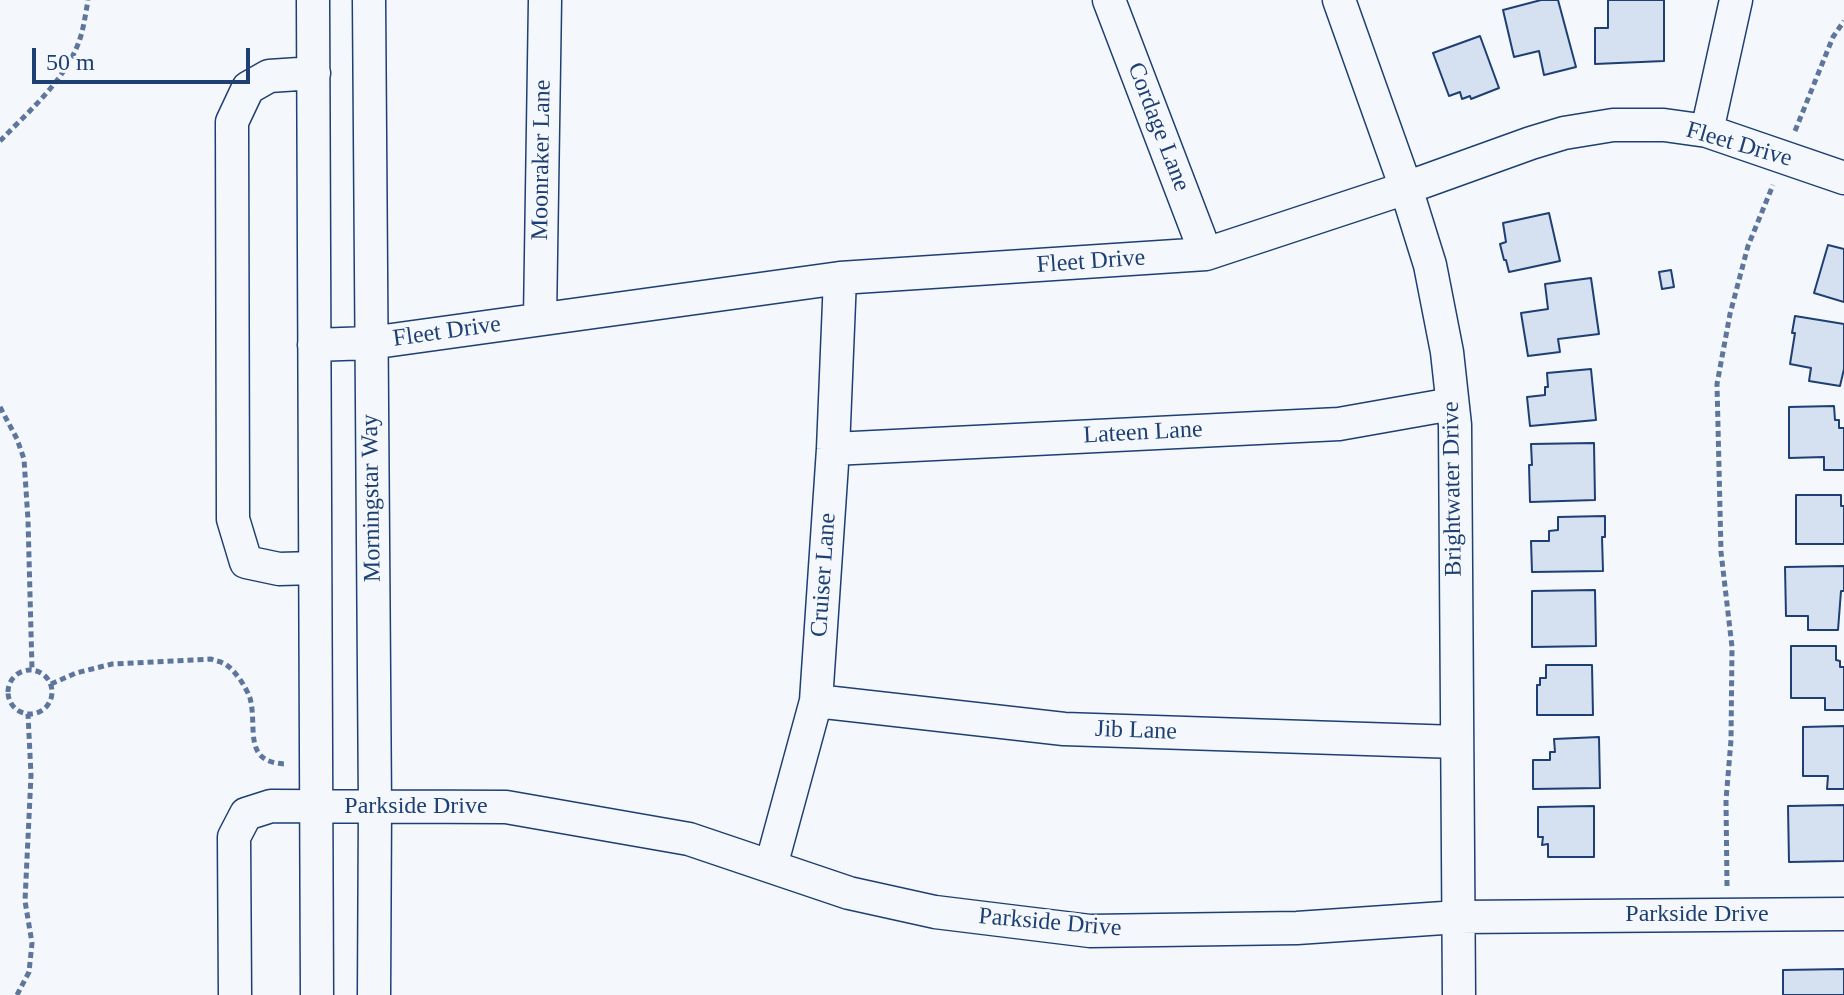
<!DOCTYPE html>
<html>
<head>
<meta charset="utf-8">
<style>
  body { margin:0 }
  #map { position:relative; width:1844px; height:995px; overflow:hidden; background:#f4f7fb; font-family:Georgia,serif }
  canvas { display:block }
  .scale { position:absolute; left:32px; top:48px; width:218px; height:36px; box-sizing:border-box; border:4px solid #1d3f73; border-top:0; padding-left:10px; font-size:24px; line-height:28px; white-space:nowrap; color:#1d3f73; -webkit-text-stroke:6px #f4f7fb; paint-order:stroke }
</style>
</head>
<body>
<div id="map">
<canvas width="1844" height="995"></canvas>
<div class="scale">50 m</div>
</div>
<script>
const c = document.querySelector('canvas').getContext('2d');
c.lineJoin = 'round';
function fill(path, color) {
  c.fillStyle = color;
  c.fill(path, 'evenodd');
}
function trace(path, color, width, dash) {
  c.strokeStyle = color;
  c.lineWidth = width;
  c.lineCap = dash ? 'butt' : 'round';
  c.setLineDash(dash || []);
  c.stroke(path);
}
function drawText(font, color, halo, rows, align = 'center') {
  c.font = font + ' Georgia,serif';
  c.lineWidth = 6;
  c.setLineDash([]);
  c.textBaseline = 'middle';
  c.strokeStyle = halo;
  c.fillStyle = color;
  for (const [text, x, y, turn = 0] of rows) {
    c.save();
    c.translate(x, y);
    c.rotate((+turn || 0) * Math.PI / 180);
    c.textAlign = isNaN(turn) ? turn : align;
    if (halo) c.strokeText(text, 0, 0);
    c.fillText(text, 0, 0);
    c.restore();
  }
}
const building = new Path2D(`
  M1541,0h17l18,67 -32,8 -5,-24 -25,6 -11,-47z
  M1608,0h56v61l-69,3v-36h13z
  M1480,36l19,52 -28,11 -1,-3 -8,3 -2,-7 -11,4 -16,-43z
  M1549,213l11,48 -51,11 -3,-12h-2l-4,-16 6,-2 -3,-19z
  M1828,245l16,4v53l-30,-9z
  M1671,270l3,17 -12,2 -3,-17z
  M1591,278l8,56 -41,5 2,13 -32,4 -7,-43 27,-4 -3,-25z
  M1795,316l49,8v45l-4,17 -31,-5 2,-13 -21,-4 5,-31h-3z
  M1591,369l5,51 -66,6 -3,-29 18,-2v-8h3l-1,-14z
  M1834,406l1,14h4v8h5v42h-20v-13l-35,1v-51z
  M1594,443l1,57 -65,2 -1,-37h3l-1,-21z
  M1796,495h45v11h3v38h-48z
  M1605,516v21h-3l1,34 -71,1 -1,-31h18v-10l9,-1v-13z
  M1844,566v25h-3l-3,39h-30v-14h-22l-1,-49z
  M1595,590l1,56 -64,1v-56z
  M1791,646h45v14l4,1v6h4v43h-19v-12h-34z
  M1546,665h46l1,50h-56v-30h3v-7h6z
  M1844,726v63h-17l1,-13h-25v-49z
  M1599,737l1,51 -67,1v-29h17v-8h5l-1,-13z
  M1844,805v56l-55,1 -1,-56z
  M1594,806v51h-46v-13l-6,1 1,-8h-5v-30z
  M1844,969v26h-61v-25z`);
fill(building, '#d5e0f0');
trace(building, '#1d3f73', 2);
const minor = new Path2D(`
  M313,0l4,995
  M369,0l6,806 -1,189
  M1109,0l97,254
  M1339,0l67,188 24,77 17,87 8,73 4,570
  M314,73l-45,3 -21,12 -16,34 1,397 13,43 33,7 36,-1
  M1707,131l29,-131
  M540,319l5,-319
  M314,345l56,-2 470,-65 366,-24 200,-66 125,-45 33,-10 49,-8h51l43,6 137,47
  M833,449l506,-25 113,-20
  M816,701l248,28 393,13
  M771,866l45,-165 17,-252 7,-171
  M235,995l-1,-158 12,-23 25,-8 235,1 183,32 160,54 86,19 155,19 207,-3 161,-11 386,-3`);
trace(minor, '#1d3f73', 35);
trace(new Path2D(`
  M1795,131l38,-94 11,-16
  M0,141c27,-28 60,-56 76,-92 7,-15 9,-32 12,-49
  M0,407l17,32 7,20 4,61 4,149
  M8 692a22 22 0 1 1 44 0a22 22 0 1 1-44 0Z
  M51,684l25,-11 36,-9 99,-5c4,2 8,2 12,4 11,5 23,24 27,35 8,30 -9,66 38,66
  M1727,886l-1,-86 5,-60 1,-93 -11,-95 -4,-168 13,-70 18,-68 25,-61
  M17,995l12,-23 3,-29 -7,-42 6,-126 -3,-61`), '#5e769c', 5, [6, 4]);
trace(minor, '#f4f7fb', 32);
drawText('24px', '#1d3f73', '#f4f7fb', [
  ["Cordage Lane",1158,127,69],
  ["Fleet Drive",1739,145,16],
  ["Moonraker Lane",542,160,-89],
  ["Fleet Drive",1091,262,-4],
  ["Fleet Drive",447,332,-8],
  ["Lateen Lane",1143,433,-3],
  ["Brightwater Drive",1453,489,-91],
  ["Morningstar Way",372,498,-91],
  ["Cruiser Lane",824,575,-86],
  ["Jib Lane",1136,731,2],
  ["Parkside Drive",416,807],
  ["Parkside Drive",1697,915],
  ["Parkside Drive",1050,923,5]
]);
</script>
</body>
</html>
